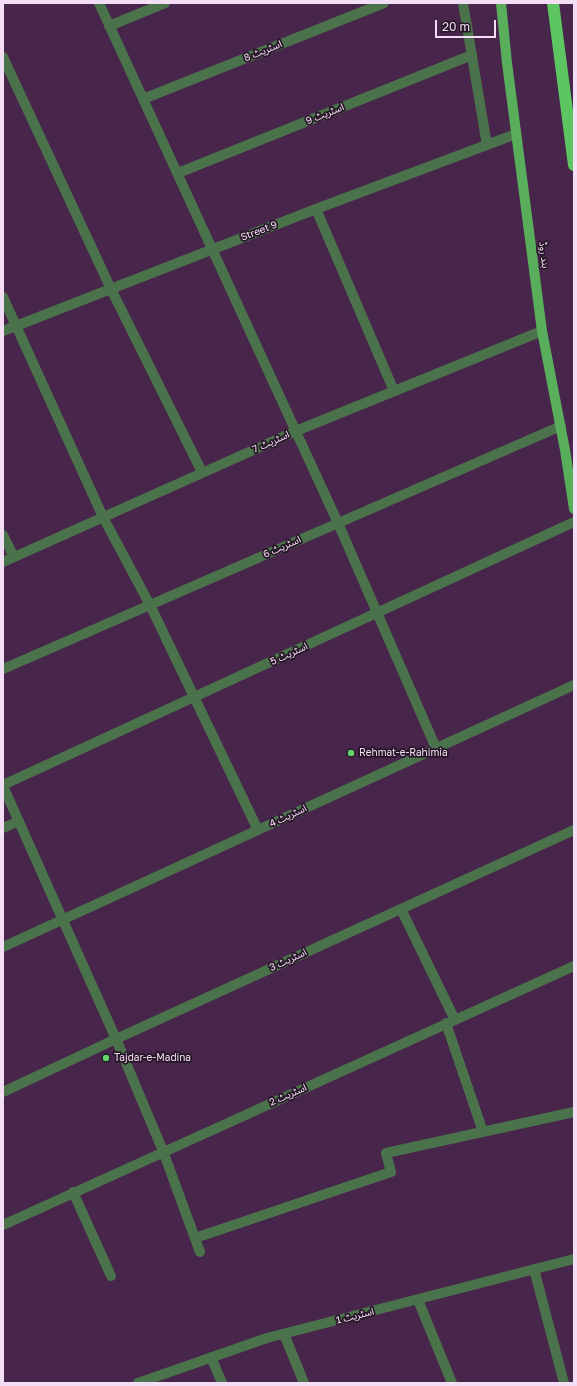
<!DOCTYPE html>
<html>
<head>
<meta charset="utf-8">
<style>
  body { margin:0 }
  #map { position:relative; width:577px; height:1386px; overflow:hidden; background:#48264b; font-family:"Golos Text",sans-serif }
  canvas { display:block }
  .frame { position:absolute; inset:0; border:4px solid #f4def5; pointer-events:none }
  .scale { position:absolute; left:435px; top:20px; width:61px; height:18px; box-sizing:border-box; border:2px solid #f4def5; border-top:0; padding-left:5px; font-size:12px; line-height:14px; white-space:nowrap; color:#f4def5; -webkit-text-stroke:3px #261627; paint-order:stroke }
</style>
</head>
<body>
<div id="map">
<canvas width="577" height="1386"></canvas>
<div class="frame"></div>
<div class="scale">20 m</div>
</div>
<script>
const c = document.querySelector('canvas').getContext('2d');
c.lineJoin = 'round';
function trace(path, color, width, dash) {
  c.strokeStyle = color;
  c.lineWidth = width;
  c.lineCap = dash ? 'butt' : 'round';
  c.setLineDash(dash || []);
  c.stroke(path);
}
function drawText(font, color, halo, rows, align = 'center') {
  c.font = font + ' "Golos Text","Noto Sans Arabic",sans-serif';
  c.lineWidth = 3.5;
  c.setLineDash([]);
  c.textBaseline = 'middle';
  c.strokeStyle = halo;
  c.fillStyle = color;
  for (const [text, x, y, turn = 0] of rows) {
    c.save();
    c.translate(x, y);
    c.rotate((+turn || 0) * Math.PI / 180);
    c.textAlign = isNaN(turn) ? turn : align;
    if (halo) c.strokeText(text, 0, 0);
    c.fillText(text, 0, 0);
    c.restore();
  }
}
trace(new Path2D(`
  M99,3l239,520 98,225
  M463,3l24,142
  M109,26l56,-23
  M3,57l108,232 91,183
  M143,99l241,-96
  M178,173l294,-118
  M316,209l78,182
  M3,297l100,220 47,88 108,225
  M3,331l313,-122 200,-75
  M3,535l11,22
  M3,562l293,-131 246,-100
  M3,669l558,-243
  M3,785l571,-263
  M3,786l113,253 47,112 37,101
  M3,828l16,-7
  M401,909l54,111
  M3,947l571,-262
  M446,1023l37,109
  M3,1092l113,-53 458,-209
  M73,1192l38,84
  M3,1225l571,-259
  M195,1238l196,-66 -5,-19 188,-41
  M534,1269l30,114
  M418,1300l34,83
  M284,1334l20,49
  M211,1357l11,26
  M138,1383l129,-45 307,-79`), '#4b734b', 10);
trace(new Path2D(`
  M501,3l6,60 35,268 23,119 9,59`), '#59ae5c', 10);
trace(new Path2D(`
  M553,3l21,162`), '#5dc562', 12);
for (const [x, y, r, color] of [
  [351,753,4,"#63d468"],
  [106,1058,4,"#63d468"]
]) {
  const dot = new Path2D();
  dot.arc(x, y, r, 0, 2 * Math.PI);
  c.fillStyle = color;
  c.fill(dot);
  trace(dot, '#261627', 1.5);
}
drawText('10px', '#f4def5', '#261627', [
  ["اسٹریٹ 8",263,51,-22],
  ["اسٹریٹ 9",325,114,-22],
  ["Street 9",259,231,-21],
  ["بند روڈ",544,255,83],
  ["اسٹریٹ 7",271,442,-24],
  ["اسٹریٹ 6",282,547,-24],
  ["اسٹریٹ 5",289,654,-25],
  ["اسٹریٹ 4",288,816,-25],
  ["اسٹریٹ 3",288,960,-25],
  ["اسٹریٹ 2",288,1095,-24],
  ["اسٹریٹ 1",355,1316,-14]
]);
drawText('10px', '#f4def5', '#261627', [
  ["Rehmat-e-Rahimia",359,753],
  ["Tajdar-e-Madina",114,1058]
], 'left');
</script>
</body>
</html>
